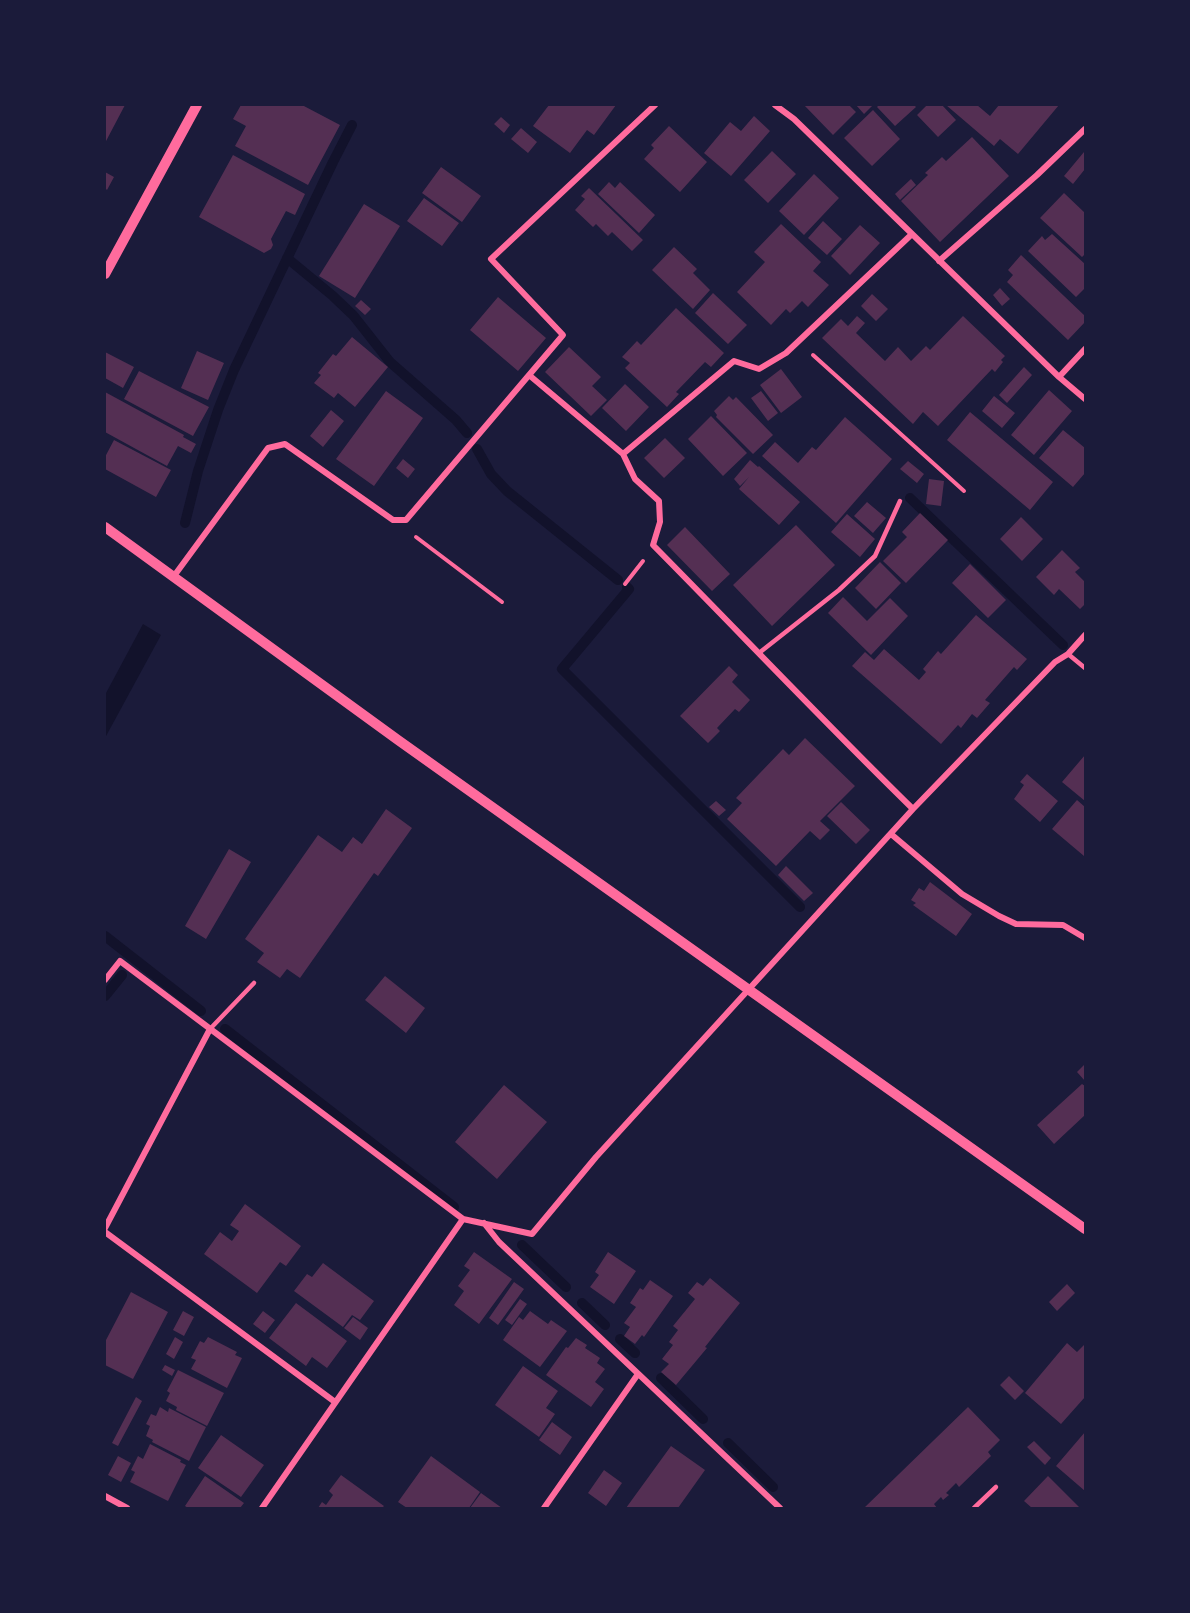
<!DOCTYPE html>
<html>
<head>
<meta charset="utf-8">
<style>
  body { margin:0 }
  #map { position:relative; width:1190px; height:1613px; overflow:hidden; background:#1b1b3a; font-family:Montserrat,sans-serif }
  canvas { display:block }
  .frame { position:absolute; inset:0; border:106px solid #1b1b3a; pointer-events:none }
</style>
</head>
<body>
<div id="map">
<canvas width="1190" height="1613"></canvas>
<div class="frame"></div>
</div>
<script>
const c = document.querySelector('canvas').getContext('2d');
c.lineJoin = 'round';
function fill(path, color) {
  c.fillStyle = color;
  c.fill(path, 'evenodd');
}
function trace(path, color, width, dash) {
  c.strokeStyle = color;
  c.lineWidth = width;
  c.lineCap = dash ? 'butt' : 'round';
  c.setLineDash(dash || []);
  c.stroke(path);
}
fill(new Path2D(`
  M143,624l18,11 -56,103v-43z`), '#12122b');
trace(new Path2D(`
  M287,258l46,38 20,19 37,47 66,58 11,13
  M477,449l14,25 16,17 111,89
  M910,498l153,147
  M185,523l13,-52 20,-61 16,-40 99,-208 19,-37
  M627,587l2,2 -67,80 238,238
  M105,936l96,75
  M105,996l17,-21
  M225,1029l229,178
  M522,1245l44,42
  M582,1303l23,22
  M620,1339l15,14
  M661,1378l42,41
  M728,1443l45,44`), '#12122b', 10);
fill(new Path2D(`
  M105,105h20l-20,38z
  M241,105h61l38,20 -32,60 -73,-39 11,-20 -13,-7z
  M549,105h67l-22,30 -7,-5 -17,23 -37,-27z
  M804,105h45l7,7 -23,23z
  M856,105h17l-9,9z
  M879,105h35l2,2 -21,19 -18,-19z
  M927,105h15l14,15 -18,17 -21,-22z
  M946,105h31l13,11 9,-11h60l-41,49 -18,-15 -6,7z
  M873,110l27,29 -28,27 -28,-28z
  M754,116l16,15 -39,45 -27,-23 26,-31 11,9z
  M501,117l9,8 -6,8 -10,-9z
  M669,126l38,36 -27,30 -36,-33 10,-11 -3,-3z
  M521,128l16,14 -9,11 -17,-14z
  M972,137l37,39 -69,66 -39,-41 27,-26 -3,-2 17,-16 4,4z
  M772,151l24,23 -28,29 -24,-23z
  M1084,152l1,1v16l-12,15 -9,-8z
  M233,155l72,39 -10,21 -9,-4 -15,28 2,6 -2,4 -7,4 -65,-36z
  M441,167l40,29 -19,26 -40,-29z
  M105,172l9,5 -7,13 -2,-2z
  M814,174l25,24 -35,37 -25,-24z
  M911,179l5,6 -16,15 -5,-6z
  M609,182l6,6 5,-6 35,33 -16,18 -41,-39z
  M589,188l54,52 -11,11 -20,-19 -4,4 -12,-12 -3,3 -18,-17 10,-11 -4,-3z
  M1064,193l21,20v41l-3,3 -42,-39z
  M424,198l35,25 -17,23 -35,-25z
  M364,204l36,22 -45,72 -36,-22z
  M823,221l19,18 -15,16 -19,-17z
  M781,224l40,38 -8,9 16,14 -21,22 -6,-6 -12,12 -4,-4 -15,16 -34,-33 28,-30 -11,-10z
  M860,225l20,18 -30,32 -19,-19z
  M1052,234l33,30v24l-9,9 -48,-46 14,-15 3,4z
  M674,247l23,22 -4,4 17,17 -17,19 -41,-39z
  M1021,255l64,61v6l-17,18 -61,-58 6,-7 -5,-5z
  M1000,288l10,11 -8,7 -9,-11z
  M713,293l34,32 -19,19 -33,-31z
  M872,294l16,15 -12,12 -15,-15z
  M498,297l48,41 -28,33 -48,-41z
  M361,300l10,9 -6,6 -10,-9z
  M676,308l48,45 -13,14 -6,-5 -29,30 3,2 -12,13 -42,-39 5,-5 -8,-6 15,-16 4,4z
  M857,316l8,7 -9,10 29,28 13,-14 13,14 15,-15 4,4 33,-34 42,40 -4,4 2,2 -8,10 -3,-3 -54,57 -15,-14 -10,12 -91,-86 19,-19 7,7z
  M352,337l36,30 -33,40 -17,-14 -4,5 -20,-15 7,-8 -3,-2 15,-19 3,2z
  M569,347l32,30 -9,9 15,14 -16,16 -46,-44z
  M197,351l27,12 -16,37 -27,-12z
  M105,352l29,15 -11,21 -18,-10z
  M1024,367l8,8 -25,28 -8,-8z
  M781,369l21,28 -21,16 -21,-28z
  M139,371l70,36 -16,29 -69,-37z
  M625,384l24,23 -23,24 -24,-23z
  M1049,390l23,21 -38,44 -23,-20z
  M386,391l37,27 -49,68 -38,-27z
  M761,391l17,22 -10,8 -17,-23z
  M105,392l79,43 -1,2 13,7 -5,9 -13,-7 -11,20 -62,-34z
  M729,396l4,4 3,-3 37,38 -20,19 -37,-37 1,-2 -3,-4z
  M994,396l21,17 -13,15 -20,-17z
  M331,410l13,11 -21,26 -13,-11z
  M970,412l83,70 -23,28 -83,-70z
  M711,416l36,37 -24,23 -35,-37z
  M845,417l47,42 -56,64 -74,-67 13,-14 23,21 14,-16 4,3z
  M1063,430l22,18v25l-12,14 -34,-29z
  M665,438l20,20 -21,20 -20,-20z
  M114,440l57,30 -15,27 -51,-28v-12z
  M403,459l12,10 -7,9 -12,-10z
  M750,460l8,7 1,-1 41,36 -21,23 -40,-36 10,-12 -9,9 -6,-7z
  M908,461l16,13 -7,9 -17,-14z
  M929,479l15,2 -3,25 -15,-2z
  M867,502l19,16 -13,15 -19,-17z
  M920,513l28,27 -42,43 -23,-22 24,-24 -5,-5z
  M847,514l28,25 -15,18 -29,-25z
  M1021,517l22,22 -21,22 -22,-22z
  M796,525l39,40 -63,61 -39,-41z
  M685,527l45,47 -18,17 -45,-46z
  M1062,550l18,18 -5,4 10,10v22l-5,5 -21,-20 -5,6 -18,-18z
  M880,562l21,21 -25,26 -21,-21z
  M970,564l36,36 -18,18 -36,-35z
  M843,597l24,24 23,-23 18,18 -37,39 -43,-42z
  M976,615l51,44 -10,11 -3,-3 -29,33 5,3 -13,15 -5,-4 -11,14 -3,-3 -17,19 -89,-78 13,-14 9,8 10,-11 35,31 7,-8 -3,-3 15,-18 3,3z
  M729,666l9,9 -6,7 18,18 -11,12 -4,-3 -18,19 3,3 -12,12 -28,-27z
  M805,738l50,48 -35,35 10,9 -10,10 -10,-9 -34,35 -49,-47 15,-16 -6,-5 47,-49 6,6z
  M1085,755v46l-23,-19z
  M1027,774l31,27 -18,21 -26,-23 10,-14 -4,-3z
  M1077,800l8,7v47l-1,2 -32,-27z
  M716,801l10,9 -7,6 -10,-9z
  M841,802l29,28 -14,14 -29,-28z
  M386,809l26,19 -34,48 -4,-3 -74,105 -13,-9 -7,9 -23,-16 7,-9 -19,-14 73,-104 24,17 11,-15 9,7z
  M229,849l22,13 -45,77 -21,-13z
  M786,866l27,27 -9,8 -26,-26z
  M930,882l42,32 -16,22 -43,-31 3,-2 -5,-3 8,-12 5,3z
  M385,976l40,32 -19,25 -41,-33z
  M1085,1064v17l-8,-9z
  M1082,1084l3,2v29l-31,29 -17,-19z
  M504,1085l43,37 -50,57 -42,-37z
  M245,1204l56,42 -15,20 -6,-4 -23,31 -53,-39 16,-22 12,9 7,-10 -9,-6z
  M474,1252l38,27 -33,45 -25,-19 10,-14 -6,-5 12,-16 -6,-4z
  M608,1252l28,19 -22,33 -24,-17 9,-12 -4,-3z
  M323,1263l51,38 -14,19 -8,-5 -9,12 -49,-36 13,-17 5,3z
  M710,1278l30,25 -35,44 2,1 -31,37 -15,-13 8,-8 -7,-5 11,-14 -4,-3 9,-12 -5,-4 22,-27 -7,-6 9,-11 6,4z
  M650,1280l23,16 -29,41 -2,-2 -7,9 -11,-8 6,-9 -6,-4 12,-16 -6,-4 10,-15 3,2z
  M514,1282l10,7 -26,36 -9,-7z
  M1067,1284l8,9 -18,18 -8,-9z
  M131,1292l37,20 -35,67 -28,-14v-23z
  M520,1299l7,5 -15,21 -7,-5z
  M296,1303l51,38 -20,27 -15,-11 -6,9 -37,-28z
  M183,1311l11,6 -10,19 -11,-6z
  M263,1311l12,9 -10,13 -12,-9z
  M530,1311l18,13 3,-4 16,11 -27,36 -37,-27 16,-23 4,3z
  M353,1317l15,11 -8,12 -16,-12z
  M175,1337l8,5 -9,17 -8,-5z
  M208,1337l29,15 -2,3 7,3 -15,30 -36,-19 5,-9 -5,-2 9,-17 4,2z
  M576,1338l11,7 -2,3 15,10 -3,5 8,6 -10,13 9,7 -13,18 -45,-32 20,-28 2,1z
  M1067,1343l10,9 8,-8v53l-24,27 -36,-31z
  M165,1365l10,5 -3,6 -10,-6z
  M523,1366l35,25 -12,17 9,6 -16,23 -44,-32z
  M178,1370l46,23 -17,33 -31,-16 1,-3 -11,-6 4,-8 -3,-2z
  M1009,1376l15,15 -9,9 -15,-15z
  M136,1397l6,4 -24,45 -6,-3z
  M160,1407l8,5 1,-4 37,19 -17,34 -37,-19 1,-2 -7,-4 4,-10 -4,-2 5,-10 5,2z
  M968,1407l32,33 -12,12 3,4 -32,31 -3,-4 -10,10 3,2 -6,5 -2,-3 -7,7 3,4h-73z
  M552,1422l20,15 -12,18 -21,-15z
  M1085,1432v59l-29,-25z
  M221,1435l43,30 -23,32 -43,-29z
  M1034,1441l17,17 -6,7 -18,-18z
  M150,1444l31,16 -1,2 6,3 -18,36 -38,-19 5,-10 -4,-2 7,-14 5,3z
  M671,1446l34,24 -27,38h-52z
  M118,1456l13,7 -10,19 -13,-7z
  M431,1456l49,36 -11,16h-62l-9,-6z
  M604,1470l18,13 -16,23 -18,-13z
  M341,1475l43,31 -2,2h-64l4,-6 4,3 7,-10 -4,-4z
  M205,1476l39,27 -4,5h-52l-3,-2z
  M1048,1476l32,32h-48l-8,-7z
  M481,1493l21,15h-32z`), '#542f53');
trace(new Path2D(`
  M813,355l151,136
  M416,537l86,65
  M625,584l18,-23`), '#ff6b9d', 4);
trace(new Path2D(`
  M759,653l80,-63 36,-34 25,-55
  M1068,654l17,14
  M210,1029l44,-46
  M974,1508l22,-21`), '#ff6b9d', 4.5);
trace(new Path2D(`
  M775,105l19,14 265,258 26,22
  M939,261l98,-86 48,-46
  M529,375l94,79 12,25 24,22 1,21 -7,23c87,88 172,178 260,264
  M1059,377l26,-28
  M623,454l111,-93 25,8 27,-16 126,-119
  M174,576l94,-128 17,-4 108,76h13l157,-185 -72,-76 164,-154
  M891,834l71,60 37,22 17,8 47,1 22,13
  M105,980l15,-19 343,258 69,15 64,-77 317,-348 142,-147 13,-8 17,-19
  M484,1223l15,19 281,266
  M105,1228l105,-199
  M105,1232l230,170
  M105,1496l22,12
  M262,1508l201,-289
  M544,1508l94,-134`), '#ff6b9d', 6);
trace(new Path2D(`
  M105,274l92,-169
  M105,527l293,213 687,489`), '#ff6b9d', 10);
</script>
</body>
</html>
